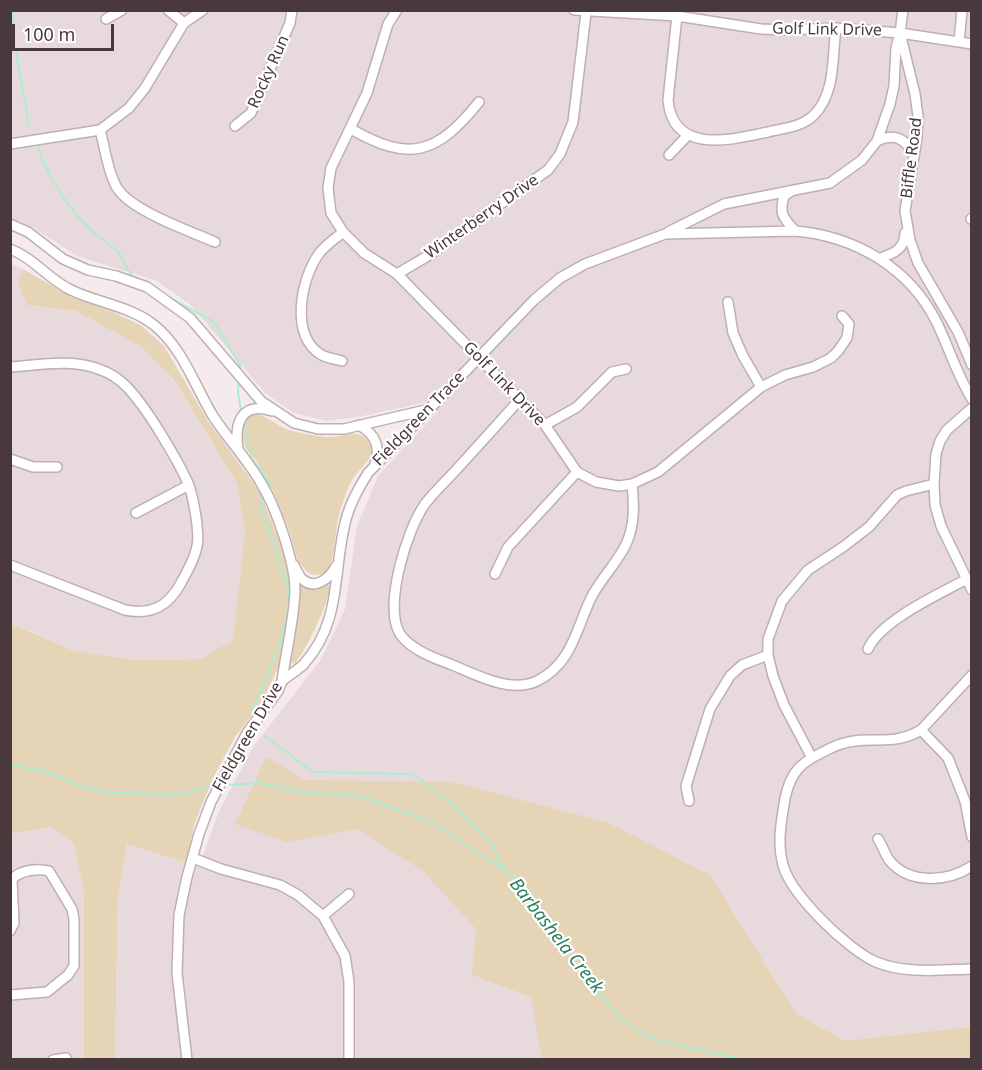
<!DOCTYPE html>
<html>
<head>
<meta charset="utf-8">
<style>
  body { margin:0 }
  #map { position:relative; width:982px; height:1070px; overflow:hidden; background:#f5ebec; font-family:"Noto Sans",sans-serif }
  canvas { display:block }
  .frame { position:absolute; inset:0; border:12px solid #49393d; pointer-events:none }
  .scale { position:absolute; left:12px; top:24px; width:102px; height:27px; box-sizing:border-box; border:3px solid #49393d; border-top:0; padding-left:8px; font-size:18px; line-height:21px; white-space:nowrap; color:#49393d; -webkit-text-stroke:4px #fff; paint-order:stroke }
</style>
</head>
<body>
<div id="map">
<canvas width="982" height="1070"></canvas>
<div class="frame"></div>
<div class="scale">100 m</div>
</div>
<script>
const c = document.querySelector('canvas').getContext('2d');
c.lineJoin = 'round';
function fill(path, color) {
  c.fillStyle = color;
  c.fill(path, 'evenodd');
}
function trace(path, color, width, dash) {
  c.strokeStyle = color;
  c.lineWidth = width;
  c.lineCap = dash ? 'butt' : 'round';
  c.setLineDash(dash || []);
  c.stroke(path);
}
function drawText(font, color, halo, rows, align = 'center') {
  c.font = font + ' "Noto Sans",sans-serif';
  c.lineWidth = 4.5;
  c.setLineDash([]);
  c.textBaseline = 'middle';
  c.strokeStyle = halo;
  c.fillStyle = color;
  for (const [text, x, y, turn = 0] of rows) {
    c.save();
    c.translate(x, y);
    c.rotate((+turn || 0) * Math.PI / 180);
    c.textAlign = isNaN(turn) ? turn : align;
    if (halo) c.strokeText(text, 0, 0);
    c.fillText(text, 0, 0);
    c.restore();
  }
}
fill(new Path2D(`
  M10,11h961v1048h-856l3,-165 9,-50 72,23 20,-56 34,-64 69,-89 23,-49 12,-83 21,-50 60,-65 -11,-9 -64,14 -36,5 -33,-8 -29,-20 -73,-87 -35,-25 -80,-25 -46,-30 -20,-8z
  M10,263l13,6 -5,13 8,23 48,6 69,36 31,34 63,103 8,47 -12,110 -32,18 -67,1 -59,-9 -64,-28z
  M51,827l23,17 10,50v165l-73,1v-226z`), '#e8dadc');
fill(new Path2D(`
  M23,269l50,29 38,13 31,15 22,20 44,75 52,71 22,56 7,31 1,21 -12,68 -16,34 -27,35 -23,43 -17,42 -9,41 -59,-19 -9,50 -3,165h-31v-165l-10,-50 -23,-17 -40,7 -1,-211 65,28 59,9 67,-1 32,-19 12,-109 -8,-47 -63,-104 -32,-33 -67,-36 -49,-6 -8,-23z
  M256,414c11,2 18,9 28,14 13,5 27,7 41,9 14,2 37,-12 45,8 6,14 -12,24 -18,35 -6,12 -11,26 -14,39 -3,13 -3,45 -13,53 -5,4 -11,3 -17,1l-10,-12 -8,-28 -14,-36 -18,-34 -12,-14 -3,-10 -1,-13 6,-9z
  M302,585c10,3 16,4 26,0l3,3c-9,28 -20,52 -36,76l-4,-2 8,-51 1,-23z
  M266,757l40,23 147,2 156,41 101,52 86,139 49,27 126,-14v32h-429l-11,-62 -59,-22 4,-46 -53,-58 -65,-42 -71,13 -52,-18z`), '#e6d4b7');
trace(new Path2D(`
  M12,10l2,30 15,85
  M38,146c7,27 31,63 51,82 9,9 20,15 29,24 7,8 8,21 18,27
  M167,296l47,26 26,43v7
  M239,381l-1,11 3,19
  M244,423l8,36 10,12 9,16 -2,3
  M252,712l27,-67 9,-34 1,-20 -29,-87 4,-7
  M265,736l48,36 100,2 44,34 22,22 13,15 12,25
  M10,766l29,3 39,16 29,7 71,3 35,-9
  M225,785l36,-2 41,9 59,4 72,27 82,55 20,22 29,48 56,70 25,17 15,6 87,19`), '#acedd2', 2);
const minor = new Path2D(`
  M168,10l16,13
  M397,10l-9,14 -21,69 -36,75 -3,20 3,25 12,19 21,21 33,21 148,151 32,47 19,10 23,4 13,-2 26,-12 103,-85 24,-12 28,-8 18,-9 7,-7 9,-13 2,-14 -7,-8
  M574,10l103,6 84,13 25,1 50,-2 64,5 72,11
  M903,10l-3,23 15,61 3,22 -1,22 -12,73 5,29 8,23 40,69 14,33
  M677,16l-9,84c5,55 63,40 100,32 16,-4 34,-5 46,-17 22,-22 18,-59 22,-87
  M106,19l16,-9
  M959,42l3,-32
  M235,126l16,-13 39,-90 2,-13
  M351,129c59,34 86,25 128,-27
  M100,130c5,18 7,38 15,54 10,25 75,47 100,58
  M877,141c18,-8 27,-3 37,13
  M10,144l90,-14 29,-22 16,-20 39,-65 19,-13
  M669,155l19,-20
  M790,192l-6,4c-5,19 -1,21 11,35
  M971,219l1,-1
  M10,224l18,8 35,27 25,11 28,6 31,11 43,31 71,83 33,22 24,6h26l86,-20
  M668,232l56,-28 106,-21 32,-23 15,-19 13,-37 4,-18 2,-38 4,-15
  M10,249c24,9 38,30 61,41 27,13 59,16 83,35 28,22 41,61 59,91 15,23 34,43 48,67 15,24 34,79 34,108 -1,29 -9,60 -13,90l-4,10 -31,42 -36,69 -12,32 -12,43 -8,38 -2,58 10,87
  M881,258c14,-5 24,-10 24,-25
  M397,274l29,-17 122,-87 12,-16 13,-32 13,-109
  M728,302l5,31 10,23 18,31
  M342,361c-7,-2 -16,-3 -22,-7 -30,-20 -19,-74 -2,-99 6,-9 17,-16 25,-23
  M10,367c29,-2 63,-9 91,3 9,3 19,10 26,17 20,21 49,70 61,96 5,12 12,50 9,63 -2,13 -10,25 -16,37 -13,24 -30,32 -56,27l-115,-45
  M520,399c-21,24 -43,48 -64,71 -10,11 -22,22 -31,34 -18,25 -42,102 -25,130 10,15 33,24 50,30 25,10 60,30 87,17 36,-18 39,-53 55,-85 10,-19 27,-35 35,-54 8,-19 7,-38 5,-58
  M972,408l-25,22 -7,11 -4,13 -2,30 1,21 6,21 31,64
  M359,425c16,9 22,21 16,39
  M545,425l32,-18 35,-35 14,-3
  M238,449c-4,-25 3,-48 34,-38
  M10,459l23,8h24
  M136,513l53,-28
  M294,565c2,4 5,11 8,14 13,12 28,-1 34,-13
  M495,574l13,-27 69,-75
  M868,649c12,-28 71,-55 99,-70
  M972,675l-51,55c-31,18 -50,4 -80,14 -7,2 -14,6 -20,9 -8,4 -17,9 -23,16 -10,12 -13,27 -15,42 -3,19 -5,35 0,54 8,30 65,85 93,97 29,12 65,8 96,7
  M282,681c7,-6 16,-11 22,-17 37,-42 29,-87 40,-136 4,-21 13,-37 24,-55l166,-173 26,-22 25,-14 80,-30 130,-3c60,5 115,37 142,92 12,25 20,52 35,76
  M921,730l27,28 17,43 7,36
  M812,758l-28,-53 -11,-29 -5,-21v-16l14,-38 26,-31 35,-23 26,-20 28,-32 9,-4 28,-7
  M689,801l-3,-15 24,-77 20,-33 12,-11 26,-10
  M878,839c4,6 7,15 11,21 20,25 59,22 83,6
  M193,858l28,11 59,16 18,10 25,21 22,40 4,26v78
  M323,916l26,-22
  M10,931l4,-8 -2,-44c9,-9 26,-11 37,-8l23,38 2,10v47l-6,9 -21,17 -37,3
  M53,1060l13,-2`);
trace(minor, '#c0aeb1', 12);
trace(minor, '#fff', 9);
drawText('16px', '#49393d', '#fff', [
  ["Golf Link Drive",827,30,1],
  ["Rocky Run",269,72,-66],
  ["Biffle Road",912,158,-83],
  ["Winterberry Drive",482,217,-35],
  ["Golf Link Drive",504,384,46],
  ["Fieldgreen Trace",419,419,-46],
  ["Fieldgreen Drive",248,737,-60]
]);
drawText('italic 18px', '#2c805e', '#fff', [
  ["Barbashela Creek",556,936,52]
]);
</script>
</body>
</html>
